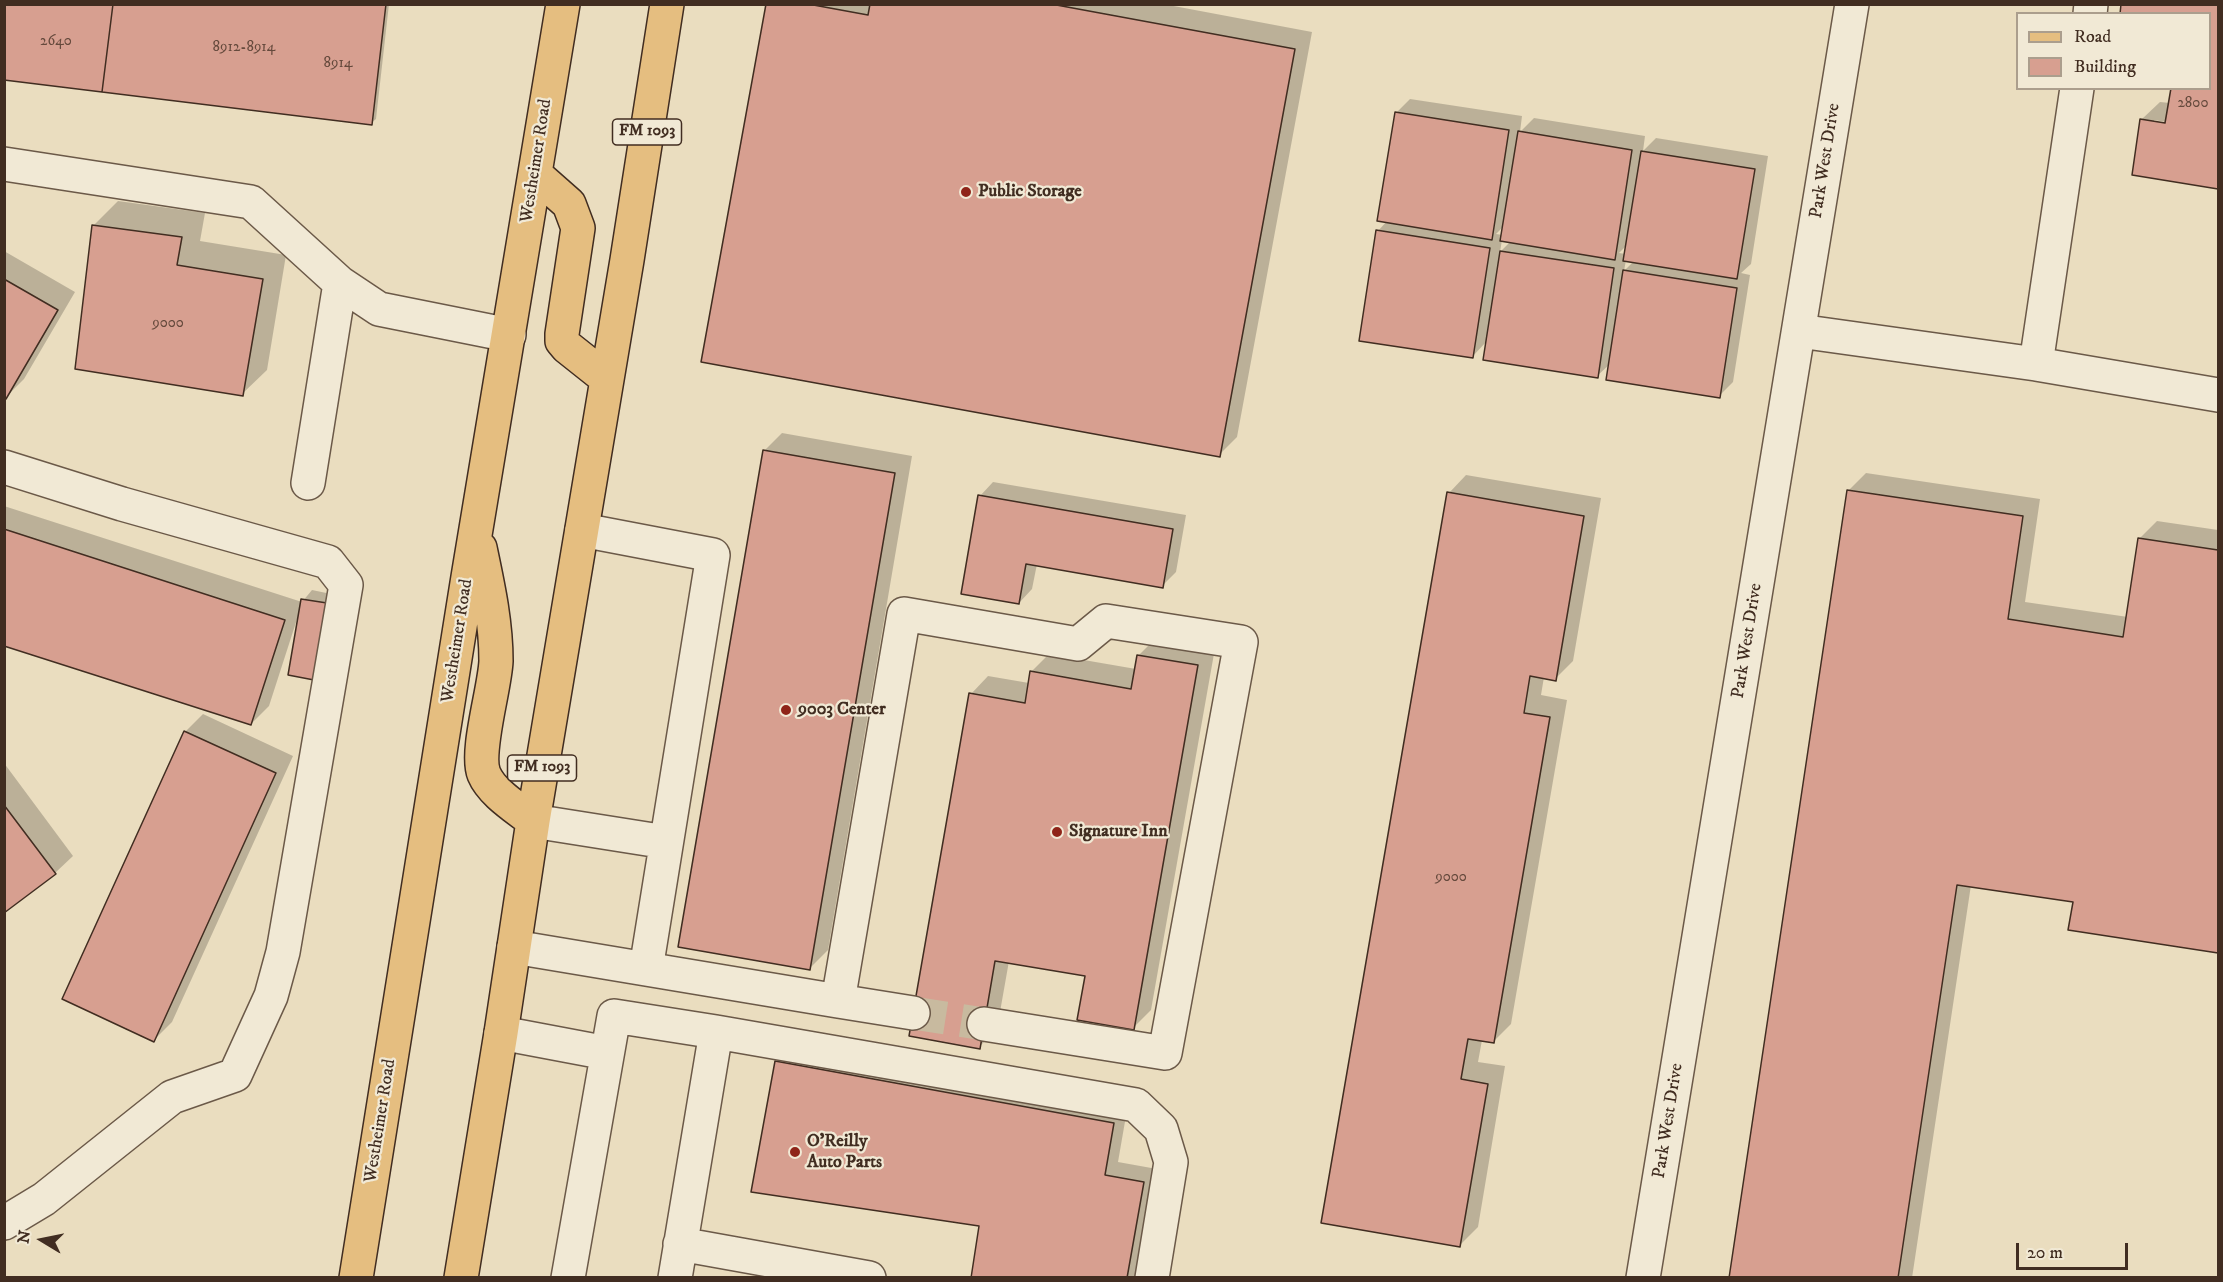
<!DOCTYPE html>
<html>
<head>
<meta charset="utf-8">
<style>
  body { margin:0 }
  #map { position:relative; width:2223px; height:1282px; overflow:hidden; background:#eaddbf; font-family:"IM FELL DW Pica",serif }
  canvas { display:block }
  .frame { position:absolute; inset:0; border:6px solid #412d21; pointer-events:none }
  .legend { position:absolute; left:2016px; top:12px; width:195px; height:78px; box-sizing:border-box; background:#f1e9d5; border:2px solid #ab9e8d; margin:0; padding:8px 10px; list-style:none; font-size:18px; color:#412d21 }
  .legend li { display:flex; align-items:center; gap:12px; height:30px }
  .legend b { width:30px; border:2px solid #ab9e8d }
  .north { position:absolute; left:12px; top:1210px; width:60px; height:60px; -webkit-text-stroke:4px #f1e9d5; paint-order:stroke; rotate:280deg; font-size:16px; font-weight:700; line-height:24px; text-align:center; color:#412d21 }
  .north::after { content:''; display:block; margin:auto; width:21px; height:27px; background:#412d21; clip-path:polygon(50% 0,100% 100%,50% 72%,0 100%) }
  .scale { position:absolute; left:2016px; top:1243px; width:112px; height:27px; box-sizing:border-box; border:3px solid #412d21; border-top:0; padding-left:8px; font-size:18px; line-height:21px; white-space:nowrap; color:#412d21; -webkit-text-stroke:4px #f1e9d5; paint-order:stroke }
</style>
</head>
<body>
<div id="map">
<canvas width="2223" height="1282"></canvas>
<div class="frame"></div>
<ul class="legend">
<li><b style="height:8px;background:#e5be80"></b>Road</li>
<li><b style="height:16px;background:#d79f90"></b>Building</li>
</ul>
<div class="north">N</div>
<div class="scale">20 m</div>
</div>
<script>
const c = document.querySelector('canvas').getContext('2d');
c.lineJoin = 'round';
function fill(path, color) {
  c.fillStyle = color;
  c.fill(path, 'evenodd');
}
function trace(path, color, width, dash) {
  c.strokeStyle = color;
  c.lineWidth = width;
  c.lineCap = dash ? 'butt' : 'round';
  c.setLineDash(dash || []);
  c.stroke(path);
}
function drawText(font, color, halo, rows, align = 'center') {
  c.font = font + ' "IM FELL DW Pica",serif';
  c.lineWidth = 4.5;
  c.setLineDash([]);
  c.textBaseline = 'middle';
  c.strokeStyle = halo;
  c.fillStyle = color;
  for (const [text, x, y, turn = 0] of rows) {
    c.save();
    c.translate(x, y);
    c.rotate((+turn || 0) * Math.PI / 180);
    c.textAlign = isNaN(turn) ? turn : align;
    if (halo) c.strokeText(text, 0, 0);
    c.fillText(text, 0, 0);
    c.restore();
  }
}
fill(new Path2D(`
  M4,4h385l-13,115 -5,4z
  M768,4h395l149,28 -75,405 -18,18z
  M2123,4h95v184l-85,-14 9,-55 18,-17 10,1 40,-15v-74zM2154,120l19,3 -1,3 -18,-3z
  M1410,99l112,17 -2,16 14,-14 111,18 -2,15 13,-13 112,18 -17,108 -10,9 9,2 -17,107 -14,14 -109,-32 -13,12 -110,-35 -15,16 -94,-126 9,-10 10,-109zM1504,225l-1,10 -7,-1 4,-4zM1502,240l9,1 -11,11zM1627,245l-1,9 -7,-1zM1626,260l8,1 -10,10z
  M118,201l87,12 -5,28 86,14 -19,115 -25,24 -149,-168z
  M4,251l71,41 -51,87 -18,18z
  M782,433l130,23 -84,494 -18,18 -46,-517z
  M1866,473l174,26 -15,103 103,15 11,-78 18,-18 61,9v421l-148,-22 4,-28 -103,-16 -59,393h-182l118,-787z
  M1466,475l135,23 -28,163 -18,18 -11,-2 -3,18 26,5 -56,324 -18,18 -11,-2 -4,22 27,4 -27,161 -18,18 -11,-752z
  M993,482l193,33 -10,57 -14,14 -125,-22 -5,25 -13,14 -39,-107z
  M4,506l298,96 10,-12 24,5 -14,74 -22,-56h-1l-30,93 -18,18 -247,-80z
  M1157,637l58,11 -64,362 -18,18 -47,-53 -77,-14 -12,68 -18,18 -8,-353 17,-18 41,7 2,-11 18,-18 87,15 3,-14z
  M203,714l90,42 -121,266 -18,18 31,-308z
  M4,763l69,93 -18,17 -51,38z
  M790,1048l337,62 -9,52 39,7 -20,109h-165l9,-53 -204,-163z`), '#0003');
const building = new Path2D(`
  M4,4h109l-11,88 -98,-12z
  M113,4h273l-14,121 -270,-33z
  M766,4h42l60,11 2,-11h181l244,45 -75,408 -519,-95z
  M2121,4h97v185l-86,-14 8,-56 25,4 6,-35h39v-74h-90z
  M1395,112l114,18 -17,110 -115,-19z
  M1518,131l114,19 -17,110 -115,-19z
  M1641,151l114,18 -18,110 -114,-18z
  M92,225l90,12 -5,28 86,14 -20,117 -168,-27z
  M1376,230l114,18 -17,110 -114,-17z
  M1500,251l114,17 -16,110 -115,-18z
  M1623,270l114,18 -17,110 -114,-18z
  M4,279l54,31 -52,89 -2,-1z
  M763,450l132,23 -85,497 -132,-23z
  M1847,490l176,26 -15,103 115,18 15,-99 80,12v403l-150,-23 5,-28 -116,-17 -59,393h-169z
  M1447,492l137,24 -28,165 -26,-5 -6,37 26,4 -56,326 -26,-4 -7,40 27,5 -28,163 -139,-24z
  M978,495l195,34 -10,59 -137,-24 -7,40 -58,-10z
  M4,529l281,91 -34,105 -247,-79z
  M301,599l26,4 -13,77 -26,-5z
  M1137,655l61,10 -64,365 -57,-10 8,-44 -90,-15 -15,88 -71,-13 60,-343 56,10 5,-32 101,18z
  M184,731l92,42 -122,269 -92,-43z
  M4,805l52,69 -52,39z
  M775,1061l339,62 -9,52 39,7 -17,96h-156l8,-52 -228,-34z`);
fill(building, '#d79f90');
trace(building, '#412d21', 1.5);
trace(new Path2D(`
  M913,1013l71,11`), '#c8ba9f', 33, [33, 16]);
const minor = new Path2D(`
  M2090,14l1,-10
  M2077,88l-41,276 182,31
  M4,164l247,38 89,81 39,26 130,26
  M1799,331l237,33
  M4,467l118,37 206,58 18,23 -63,367 -12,44 -36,79 -63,22 -128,102 -40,24
  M308,483l32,-200
  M582,530l131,25 -67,414
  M533,821l133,21
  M514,947l324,54 66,-387 174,30 28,-23 135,21 -76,411 -181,-29
  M838,1001l75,12
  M501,1033l106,20
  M680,1244l189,34
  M568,1278l46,-262 102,16 420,73 25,24 10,33 -19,116
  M675,1278l41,-246
  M1643,1278l209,-1274`);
const major = new Path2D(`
  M535,174l34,30 9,24 -16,106v7l5,6 39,31
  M480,548c8,38 16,74 16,113 -1,27 -21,91 -12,113 8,19 33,34 49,47
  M356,1278l112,-701 95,-573
  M461,1278l40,-245 32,-212 94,-561 40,-256`);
trace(minor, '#6b5948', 36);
trace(major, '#412d21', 36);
trace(minor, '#f1e9d5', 33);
trace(major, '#e5be80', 33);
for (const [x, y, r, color] of [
  [966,192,6,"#8f2418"],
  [786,710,6,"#8f2418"],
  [1057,832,6,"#8f2418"],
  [795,1152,6,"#8f2418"]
]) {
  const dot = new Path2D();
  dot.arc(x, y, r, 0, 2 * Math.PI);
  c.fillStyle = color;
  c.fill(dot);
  trace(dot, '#f1e9d5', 2);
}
drawText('15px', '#664a3d', null, [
  ["2640",56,42],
  ["8912-8914",244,48],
  ["8914",338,64],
  ["2800",2193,104],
  ["9000",168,324],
  ["9000",1451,878]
]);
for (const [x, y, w] of [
  [647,132,69],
  [542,768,69]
]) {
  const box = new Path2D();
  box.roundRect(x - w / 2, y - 13, w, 26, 4.5);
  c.fillStyle = '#f1e9d5';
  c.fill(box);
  trace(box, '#412d21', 1.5);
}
drawText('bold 16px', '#412d21', null, [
  ["FM 1093",647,132],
  ["FM 1093",542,768]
]);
drawText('18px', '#412d21', '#f1e9d5', [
  ["Westheimer Road",537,161,-81],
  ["Park West Drive",1826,161,-81],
  ["Westheimer Road",458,641,-81],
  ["Park West Drive",1748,641,-81],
  ["Westheimer Road",381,1121,-81],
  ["Park West Drive",1669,1121,-81]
]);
drawText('bold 18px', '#412d21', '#f1e9d5', [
  ["Public Storage",978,192],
  ["9003 Center",798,710],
  ["Signature Inn",1069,832],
  ["O'Reilly",807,1142],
  ["Auto Parts",807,1163]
], 'left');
</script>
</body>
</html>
